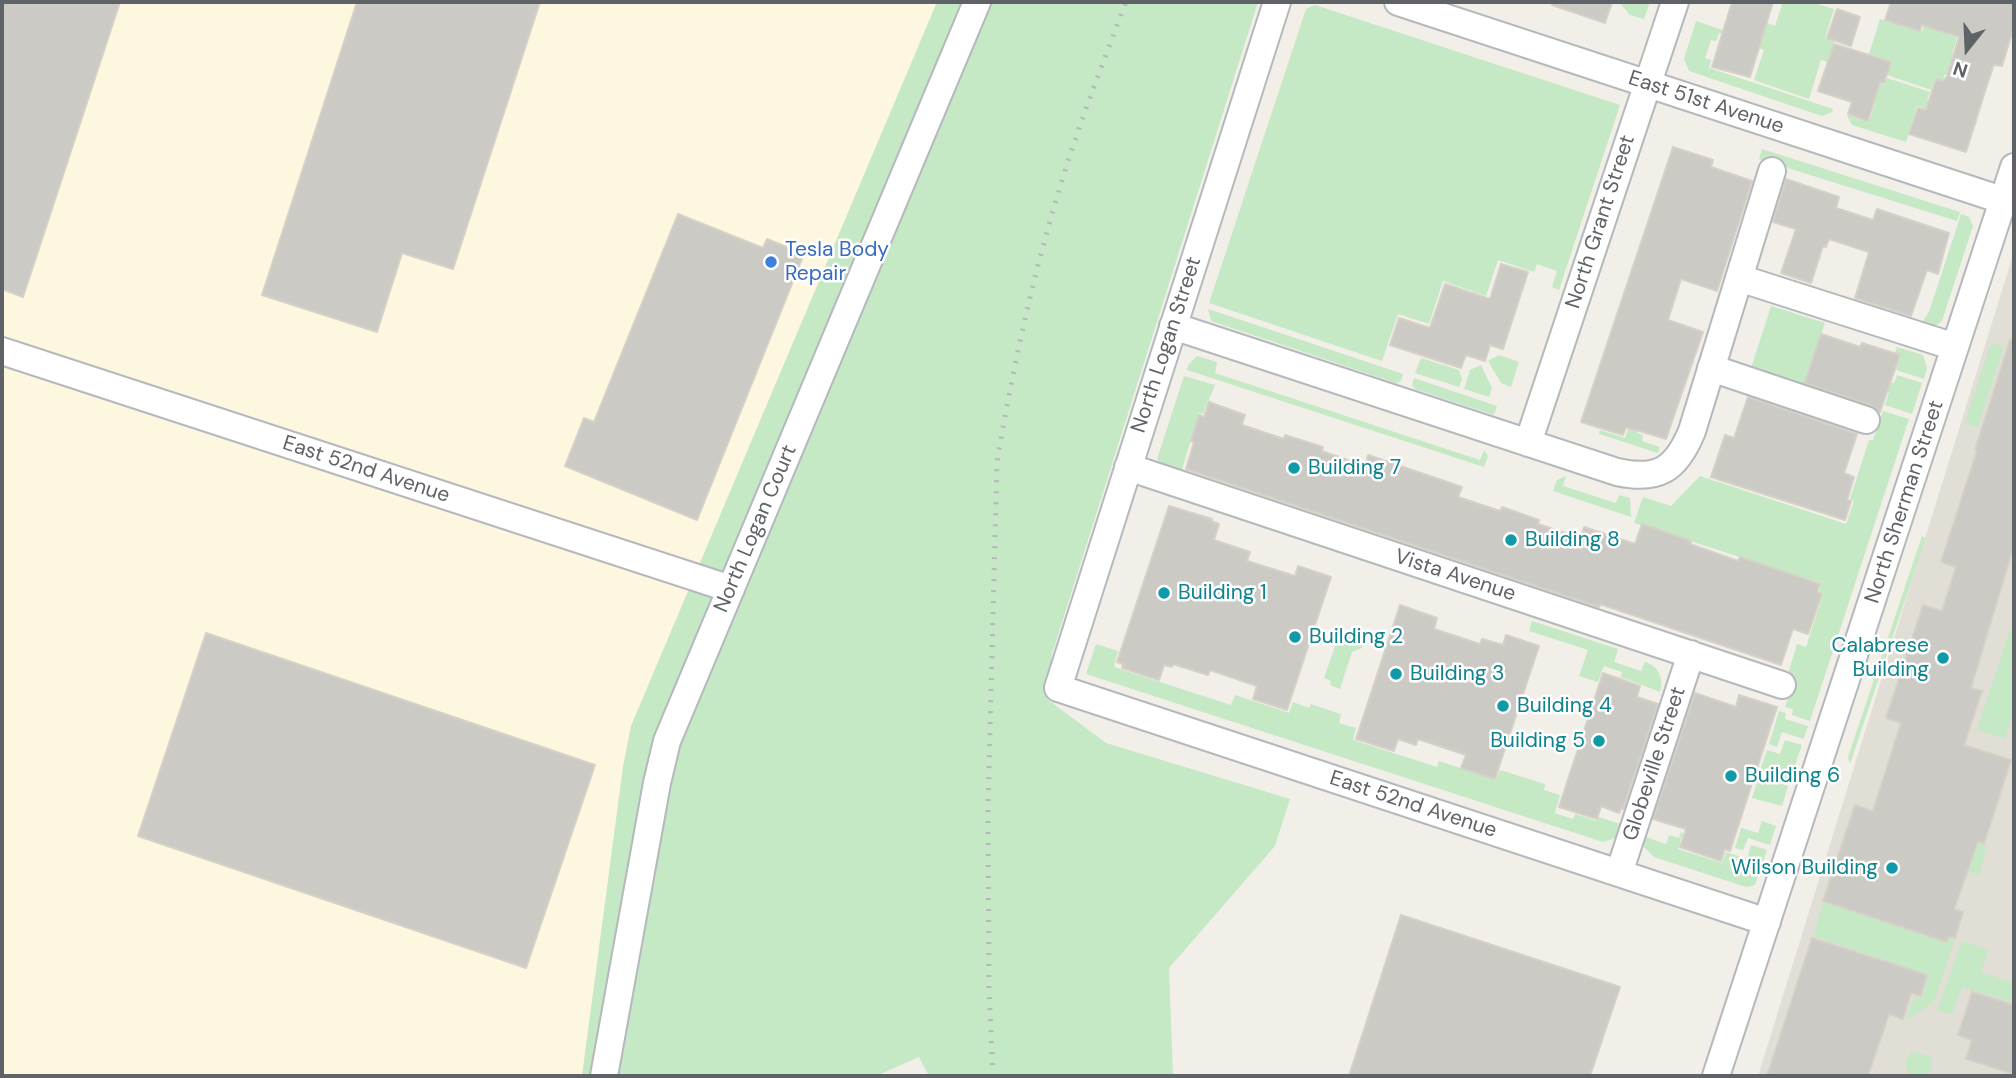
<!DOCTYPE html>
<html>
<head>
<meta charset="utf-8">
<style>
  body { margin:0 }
  #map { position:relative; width:2016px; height:1078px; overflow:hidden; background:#f1efe8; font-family:"DM Sans",sans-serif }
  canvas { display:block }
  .frame { position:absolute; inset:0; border:4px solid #5f6368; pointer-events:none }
  .north { position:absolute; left:1932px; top:14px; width:70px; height:70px; -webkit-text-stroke:5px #fff; paint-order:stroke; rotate:198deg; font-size:19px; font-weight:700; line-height:28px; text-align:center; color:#5f6368 }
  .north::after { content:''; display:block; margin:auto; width:24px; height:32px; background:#5f6368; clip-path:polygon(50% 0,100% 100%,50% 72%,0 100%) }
</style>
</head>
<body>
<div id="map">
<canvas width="2016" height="1078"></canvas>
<div class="frame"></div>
<div class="north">N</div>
</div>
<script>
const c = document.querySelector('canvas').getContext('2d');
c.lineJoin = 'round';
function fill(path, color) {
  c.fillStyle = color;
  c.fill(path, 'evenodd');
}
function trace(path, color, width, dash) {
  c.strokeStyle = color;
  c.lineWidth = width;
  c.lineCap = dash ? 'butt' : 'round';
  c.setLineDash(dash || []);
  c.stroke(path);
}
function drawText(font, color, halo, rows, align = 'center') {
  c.font = font + ' "DM Sans",sans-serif';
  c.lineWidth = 5;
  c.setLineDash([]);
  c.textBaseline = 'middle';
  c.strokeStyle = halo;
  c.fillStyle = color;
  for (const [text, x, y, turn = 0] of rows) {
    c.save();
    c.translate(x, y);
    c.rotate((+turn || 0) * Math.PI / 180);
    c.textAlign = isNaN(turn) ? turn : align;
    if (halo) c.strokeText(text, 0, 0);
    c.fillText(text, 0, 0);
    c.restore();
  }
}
fill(new Path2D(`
  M2,2h935l-306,724 -8,41 -41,309h-580z`), '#fef7e0');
fill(new Path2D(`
  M2014,252v824h-256z`), '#e1ded6');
fill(new Path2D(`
  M937,2h321l-206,652 -5,45 59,44 184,56 -15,47 -106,122 4,108h-244l-10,-19 -43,19h-294l41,-309 8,-41z
  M1619,2h31l-6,17 -14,-4z
  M1783,2h28l23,7 -9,29 9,3 -6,21 -7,-2 -12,39 -55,-19 10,-30 -10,-4 8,-25 13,5z
  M1932,2l21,17 -5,16 9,3 -5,16 42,14 -7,20 -42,-14 -2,6 -8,-2 -4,12 -44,-15 4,-14 -22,-7 11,-35 42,13z
  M1315,5l305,100 -61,185 -7,-3 5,-16 -20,-7 -3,8 -36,-12 -12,36 -43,-15 -14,43 -31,-10 -16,47 -173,-58 97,-294z
  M1696,21l53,18 -1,3 -29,-9 -3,8 -5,-1 -6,18 6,2 -2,8 124,41 -1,3 -10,4 -133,-45 -5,-12z
  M1860,77l24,8 3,-7 43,14 -3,8 9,4 -1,4 42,13 -1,4 -59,-19 -11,36 -54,-17 -5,-10 22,7 6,-19 -21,-7z
  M1762,149l198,63 -3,9 -198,-62z
  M1961,214l8,3 4,9 -31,95 -8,6 -13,-3 8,-12z
  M1771,306l54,17 -21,62 -53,-17z
  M1208,309l195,65 -2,7 -5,2 -185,-62z
  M1991,343l13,4 -26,80 -13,-4z
  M1897,347l26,8 4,13 -3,11 -28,-9 5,-15 -6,-2z
  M1499,355l20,7 -8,25 -10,-4 -13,-22z
  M1197,356l20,6 -2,11 265,87 4,-10 4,6 -4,11 -297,-97 2,-6z
  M1421,358l38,12 3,9 -3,8 -44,-14z
  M1481,365l11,23 -3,9 -25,-8 6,-19z
  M1897,375l25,8 -10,31 -27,-9 4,-13 -7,-2 4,-9 8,2z
  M1184,376l31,9 -12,29 -4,-1 -18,60 -18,-6 -6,-8z
  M1414,378l83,28 -3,9 -79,-26 -3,-4z
  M1637,401l9,3 -9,29 6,2 -1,6 18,6 -2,6 -59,-19 1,-4 25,8z
  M1883,411l26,8 -99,302 -18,-6 1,-6 -8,-2 10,-30 -7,-3 9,-30 9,3 17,-53 -4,-2 2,-9 -187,-60 9,-26 28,9 29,-30 146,48 8,-23 -4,-2 19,-59h4z
  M1566,476l-3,10 53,17 3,-8 11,3 1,19 -78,-26 4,-11z
  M1922,536l4,2 -76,226 -2,-7z
  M1532,621l86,28 -4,13 27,9 4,-9c14,4 19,17 15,30l-39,-15 1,-5 -18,-6 -6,16 -19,-6 9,-26 -59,-19z
  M1341,629l24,8 -3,11 -10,4 -12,37 -10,-4 1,-4 -7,-3z
  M2010,630l4,1v79l-9,29 -28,-9z
  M1096,644l22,7 -4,16 117,38 4,-10 54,18 4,-11 16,6 2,-4 30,10 -2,9 17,5 -3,12 84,27 2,-6 57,19 4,-10 45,14 -1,6 16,5 -5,18 18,6 2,-5 22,7 2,-4 21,7 -4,14 -13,4 -517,-168z
  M1779,711l7,2 -1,6 23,7 -4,13 -22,-7 -5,15 -8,-3z
  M1785,740l17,5 -12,35 -30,-10 7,-20 13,4z
  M1759,776l29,10 -6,20 -30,-8z
  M1762,821l14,5 -6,19 -22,-7 -5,12 -8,-2 6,-20 17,5z
  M1681,832l2,1 -5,16 44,14 4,-11 21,7 4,-14 16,5 -12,35 -9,2 -92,-30 -11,-11 3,-9 20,7 3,-9 10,3z
  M1946,834l41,13 -8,28 -42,-14z
  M1824,902l105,35 2,-6 24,8 -21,63 -28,18 8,-24 8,3 7,-24 -116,-39z
  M1962,941l26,9 -7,22 33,11v20l-52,-16 -10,27 -15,-4z
  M1912,1051l19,6 2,12 -11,7h-12l-5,-13z`), '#c5e8c5');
const building = new Path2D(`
  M2,2h118l-97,295 -21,-8z
  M357,2h183l-87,267 -51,-16 -25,79 -115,-37z
  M1553,2h59l-7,21 -53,-18z
  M1732,2h41l-23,75 -38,-10z
  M1891,2h123v24l-12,40 -6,-1 -3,1 -27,86 -57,-18 9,-26 8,2 10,-31 8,2 3,-5 12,-39 -37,-12 -2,6 -35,-11z
  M1837,9l23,8 -9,29 -24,-8z
  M1834,44l57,18 -7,21 -4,-1 -12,39 -20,-7 4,-12 -34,-11z
  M1673,147l40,13 -2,7 41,14 -35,110 -36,-12 -13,41 35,12 -37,107 -40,-12 -3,8 -42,-13z
  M1786,179l53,18 -3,11 37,12 4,-11 72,24 -11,41 -11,-4 -16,46 -56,-18 14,-46 -40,-13 -3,8 -3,-1 -12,37 -30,-10 15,-44 -23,-7z
  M678,214l85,34 4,-9 37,15 -107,266 -132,-54 19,-48 10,4z
  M1501,264l27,8 -25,77 -13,-4 -5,16 -19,-6 -5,13 -71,-23 9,-27 31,10 15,-44 45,15z
  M1821,334l39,13 2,-4 38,12 -20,57 -9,-7 -66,-22z
  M2010,340l4,1v204l-43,143 11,3 -18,54 47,15 -27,84 -6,-2 -24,67 9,3 -8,26 -6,-2 -2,6 -124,-41 32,-96 18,6 28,-88 -15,-5 37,-113 19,6 14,-44 -15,-5 36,-111 -2,-1z
  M1748,397l109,37 -13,39 10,4 -7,23 4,1 -6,19 -134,-43 14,-42 9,3z
  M1209,402l36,13 -3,10 42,14 1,-4 38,12 -1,4 43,15 3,-11 94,32 -4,10 42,14 2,-4 37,13 -1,4 43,14 3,-11 51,17 7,-20 49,17 -1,3 48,17 2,-4 80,27 -3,8 5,2 -14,40 -15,-5 -12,36 -181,-61 -1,3 -413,-138 8,-27 -3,-1 8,-26 5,2z
  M1169,506l43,13 -1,2 8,3 -5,16 36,12 -3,9 48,15 3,-10 33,11 -44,133 -34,-11 4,-13 -47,-16 -2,5 -35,-11 -1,3 -8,-2 -5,15 -37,-12 1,-4 -6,-2z
  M1400,605l37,13 -3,11 46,15 2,-5 21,6 3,-10 33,11 -44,133 -34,-11 5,-13 -48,-16 -2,6 -18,-6 -4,12 -38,-12z
  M206,633l389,132 -69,203 -388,-132z
  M1603,673l37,13 -3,11 21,7 -35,105h-2l-2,4 -18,-7 -4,13 -38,-12z
  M1695,693l41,14 3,-12 38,12 -47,144 -5,-2 -4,12 -41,-14 6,-18 -33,-10z
  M1401,915l219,72 -30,89h-241z
  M1812,938l115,37 -6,21 -10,-3 -8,26 -14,-5 -21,62h-101z
  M1972,992l42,13v69l-48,-15 6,-19 -14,-5z`);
fill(building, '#cccac5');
trace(building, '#d6d1c6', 2);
const street = new Path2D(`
  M1277,2l-219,686 709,234
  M1398,2l616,202
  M1739,278l216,69
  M1173,326l444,146c41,9 59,-2 75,-41l80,-260
  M2,351l729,238
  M1711,368l155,52
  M1528,443l147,-441
  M1128,467l654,218
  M1619,873l72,-219
  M604,1076l53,-293 10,-42 310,-739
  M1716,1076l298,-909`);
trace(street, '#b5b8bc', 30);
trace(street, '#fff', 26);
trace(new Path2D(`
  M993,1076l-4,-85 -1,-182 9,-347c14,-82 31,-165 54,-244 20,-73 48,-145 75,-216`), '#b6b7b8', 5, [2, 9]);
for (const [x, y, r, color] of [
  [771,262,7,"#3f7fe0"],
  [1294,468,7,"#0f9aa8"],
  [1511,540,7,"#0f9aa8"],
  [1164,593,7,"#0f9aa8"],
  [1295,637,7,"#0f9aa8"],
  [1943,658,7,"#0f9aa8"],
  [1396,674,7,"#0f9aa8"],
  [1503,706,7,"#0f9aa8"],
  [1599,741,7,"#0f9aa8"],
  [1731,776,7,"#0f9aa8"],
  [1892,868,7,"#0f9aa8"]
]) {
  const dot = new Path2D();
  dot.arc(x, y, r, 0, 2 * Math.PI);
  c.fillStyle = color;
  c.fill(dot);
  trace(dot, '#fff', 2.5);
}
drawText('21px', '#5f6368', '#fff', [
  ["East 51st Avenue",1706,103,18],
  ["North Grant Street",1601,222,-72],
  ["North Logan Street",1167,345,-72],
  ["East 52nd Avenue",366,470,18],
  ["North Sherman Street",1905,502,-72],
  ["North Logan Court",756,529,-67],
  ["Vista Avenue",1455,576,18],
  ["Globeville Street",1655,764,-72],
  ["East 52nd Avenue",1413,805,18]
]);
drawText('21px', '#366cbe', '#fff', [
  ["Tesla Body",785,250],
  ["Repair",785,274]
], 'left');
drawText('21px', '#0d838f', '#fff', [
  ["Building 7",1308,468],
  ["Building 8",1525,540],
  ["Building 1",1178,593],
  ["Building 2",1309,637],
  ["Calabrese",1929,646,"right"],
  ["Building",1929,670,"right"],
  ["Building 3",1410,674],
  ["Building 4",1517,706],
  ["Building 5",1585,741,"right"],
  ["Building 6",1745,776],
  ["Wilson Building",1878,868,"right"]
], 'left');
</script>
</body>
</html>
